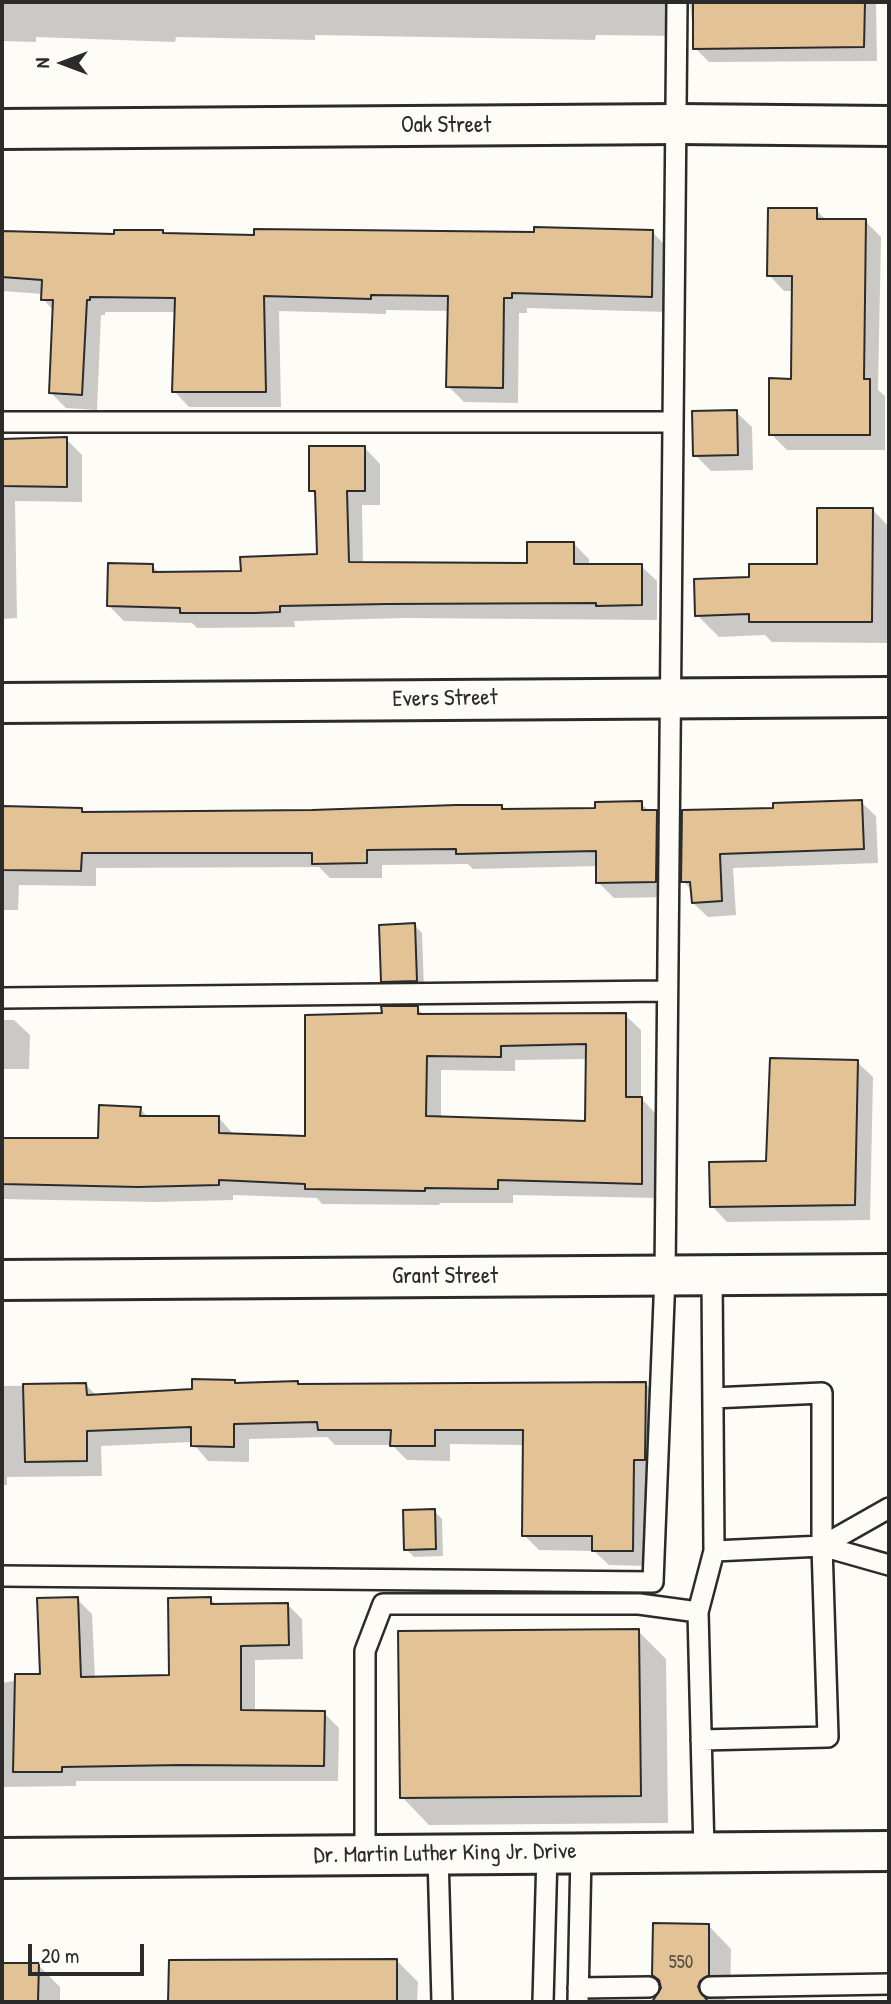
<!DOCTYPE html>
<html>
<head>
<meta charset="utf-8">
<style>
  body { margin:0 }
  #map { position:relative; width:891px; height:2004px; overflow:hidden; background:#fdfcf7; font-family:"Patrick Hand",sans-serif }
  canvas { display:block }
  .frame { position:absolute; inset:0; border:4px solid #2b2b2b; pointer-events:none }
  .north { position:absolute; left:28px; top:28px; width:70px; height:70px; -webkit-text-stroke:5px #fdfcf7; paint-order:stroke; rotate:270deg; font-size:19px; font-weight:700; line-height:28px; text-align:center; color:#2b2b2b }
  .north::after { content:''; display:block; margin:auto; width:24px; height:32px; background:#2b2b2b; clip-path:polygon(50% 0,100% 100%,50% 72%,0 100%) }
  .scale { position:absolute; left:28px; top:1944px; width:116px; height:32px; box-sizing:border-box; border:4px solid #2b2b2b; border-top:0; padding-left:9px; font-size:21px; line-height:24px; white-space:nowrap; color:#2b2b2b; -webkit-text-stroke:5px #fdfcf7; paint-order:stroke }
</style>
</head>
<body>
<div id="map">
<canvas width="891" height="2004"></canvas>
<div class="frame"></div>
<div class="north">N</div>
<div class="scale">20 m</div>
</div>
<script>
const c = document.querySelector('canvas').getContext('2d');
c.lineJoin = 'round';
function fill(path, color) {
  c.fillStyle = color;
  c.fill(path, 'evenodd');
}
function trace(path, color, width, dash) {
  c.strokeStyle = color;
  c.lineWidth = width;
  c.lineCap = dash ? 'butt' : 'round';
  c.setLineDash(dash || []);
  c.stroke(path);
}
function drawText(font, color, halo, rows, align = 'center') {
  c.font = font + ' "Patrick Hand",sans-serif';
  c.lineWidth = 7;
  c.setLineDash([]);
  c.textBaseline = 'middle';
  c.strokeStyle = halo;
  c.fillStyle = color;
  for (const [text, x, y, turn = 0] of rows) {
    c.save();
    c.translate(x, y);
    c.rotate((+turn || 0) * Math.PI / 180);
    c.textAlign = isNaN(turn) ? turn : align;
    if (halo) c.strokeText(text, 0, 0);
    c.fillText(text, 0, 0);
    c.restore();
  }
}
fill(new Path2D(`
  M2,2h874l1,59 -168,1 -14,-14 -5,-44 -11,6 -1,26 -82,-1 -1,5 -280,-5v5l-139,-3 -1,5 -139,-5v5l-34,-1z
  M816,210l11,11h38l16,16 -3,153 7,6v54h-98l-16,-16 22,-54 1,-89h-10l-15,-16z
  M395,230l257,2 16,16 -1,64 -140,-4v5h-8l-1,90 -54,-1 -16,-16 1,-75 -63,-1v4l-107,-3 2,96h-92l-15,-16 2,-79h-71v3h-4l-4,95 -31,-2 -15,-15 3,-82 -11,-12v-5l-41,-3v-59l114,3 46,-3 93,4 140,-2z
  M736,412l16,15 1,43 -42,1 -16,-16z
  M66,439l16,16v47l-67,-1 2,117 -15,1v-178z
  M365,448l15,16v41h-18l1,59h166l44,-21 16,16v7h52l16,15v39l-253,-2 -110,3 1,6 -98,1 -5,-5 -68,-2 -15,-15 43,-40 8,7h83l75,-17 -1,-60 -6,-6z
  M872,509l17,18v116l-117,-1 -7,-7 -46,2 -22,-22 54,-36 68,-13z
  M861,802l15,14 2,47 -145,5 3,47 -28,2 -15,-14v-12l-10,-10 92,-72z
  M641,803l9,9h6l16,16 -1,69 -57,1 -16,-16v-16l-125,3 -5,-5 -86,1v13h-52l-11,-11 -223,1v18l-77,-1 -1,25h-16v-105l5,3 74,1 4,4 416,-6 4,4 92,-1z
  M414,925l8,8 2,55 -34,1 -8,-8z
  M417,1008l8,8 200,-1 16,15v68l15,16v84l-143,-3v8h-73l-1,2 -117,-1 -5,-6 -84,-3v5l-78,2 -153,-3v-59h97l41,-31 9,9h70l15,17 73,3 68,-122zM588,1059l-1,64 -146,-4v-49l74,1v-11z
  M2,1020h12l16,15 -1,34h-27z
  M857,1062l16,15 -3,143 -143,2 -15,-16 56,-43z
  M234,1382l4,3 60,-2 3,3 345,-2 15,15 -14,167 -38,-1 -15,-14 -55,-1 -15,-15 1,-90 -75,-1v17l-43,-1 -15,-15h-57l-8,-8 -78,2v23l-41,-1 -16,-19 -91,4 1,30 -95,1v8h-5v-99l84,-1 11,11 96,-5z
  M434,1511l8,8 1,37 -29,1 -8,-8z
  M77,1599l15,15 3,64 76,-1 39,-78 7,6 70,-1 15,15 1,40 -48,1v52l69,1 15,15 -1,53h-262v5l-74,1v-104l40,-7z
  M638,1631l28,28 2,164 -239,2 -27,-28z
  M709,1926l22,23 -1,48 -8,5h-68z
  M397,1961l21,21 -1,20h-247l1,-40z
  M2,1965h36l22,22v15h-58z`), '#0003');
const building = new Path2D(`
  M693,2h172l-1,45 -171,2z
  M768,208h49v11h49l-2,160h6v56h-101v-57l22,1 1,-103h-25z
  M534,227l119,3 -1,67 -140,-4v5h-8l-1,90 -57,-1 2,-91 -77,-1v4l-107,-3 2,96h-94l3,-94 -85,-1v3h-3l-5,95 -33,-2 4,-93h-12l1,-20 -40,-3v-46l112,3v-4h49v3l91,2v-6l280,3z
  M737,410l1,45 -45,1 -1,-45z
  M67,437v50l-65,-1v-47z
  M309,446h56v45h-18l2,71 178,1v-21h47v22h68v41l-46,1v-3l-209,1 -107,2v6l-25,1h-75v-5l-73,-2 1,-43 45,1v8l88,-1 -1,-14 77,-3 -2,-63h-6z
  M817,508h56l-1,114h-123v-8l-54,2 -1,-37 55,-2v-13h68z
  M862,800l2,49 -144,5 2,47 -30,2 -2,-21h-9l1,-72 91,-2v-5z
  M642,801v9h15l-1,72 -60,1v-32l-140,3v-5l-89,1v13l-55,1v-11h-230l-1,18 -79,-1v-64l80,2v4l230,-2 144,-5h46v4l93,-1v-6z
  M415,923l2,58 -36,1 -2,-57z
  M381,1006h37v8l208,-1v84h16v87l-144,-4v9l-73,-1v3l-120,-2v-5l-86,-4v5l-81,2 -136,-3v-46h96l1,-33 42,2 -1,9h79v17l86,3v-121l77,-2zM586,1044l-1,77 -159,-5 1,-60 74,1v-11z
  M770,1058l88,2 -3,145 -145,2 -1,-45 57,-1z
  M192,1379l43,1v3l63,-2v3l348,-2 -1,78h-11l-1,91h-41v-15h-70l1,-106h-88v16h-45l1,-16h-73l-1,-8 -83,2v23l-43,-1v-19l-104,4v30l-62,1 -2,-78 63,-1 1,12 105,-6z
  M435,1509l1,40 -32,1 -1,-40z
  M78,1597l3,80 88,-2 -1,-77 43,-1v7l77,-1 1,42 -48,1v64l84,1 -1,55 -143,-1 -119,2v5h-49l2,-98h25l-3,-76z
  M639,1629l2,167 -241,2 -2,-167z
  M653,1923l56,1v51l-9,6 -2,6 10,15h-56l9,-14 -2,-8 -7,-5z
  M397,1959v43h-229l1,-42z
  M2,1963h37l-1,39h-36z`);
fill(building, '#e3c396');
trace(building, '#2b2b2b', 2);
const lane = new Path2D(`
  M2,422h670
  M2,998l664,-7
  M822,1546l67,-38
  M714,1551l108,-5 67,19
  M2,1576l651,6 12,-307 12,-1273
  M701,1740l127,-3 -6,-191v-153l-109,5
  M704,1852l-6,-240 16,-61 -2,-276
  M365,1855v-204l18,-47h256l59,8
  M438,1855l4,147
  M710,1987l179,-3
  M578,1988l71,-1
  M543,2002l4,-148
  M578,2002l3,-149`);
const street = new Path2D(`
  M2,129l676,-5 211,2
  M2,703l887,-6
  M2,1280l887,-6`);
const secondary = new Path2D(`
  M2,1858l887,-7`);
trace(lane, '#2b2b2b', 24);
trace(street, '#2b2b2b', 44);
trace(secondary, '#2b2b2b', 44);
trace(lane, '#fdfcf7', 19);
trace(street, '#fdfcf7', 38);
trace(secondary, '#fdfcf7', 38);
drawText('19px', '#595146', null, [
  ["550",681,1963]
]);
drawText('23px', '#2b2b2b', '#fdfcf7', [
  ["Oak Street",446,126],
  ["Evers Street",445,699,-1],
  ["Grant Street",445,1277],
  ["Dr. Martin Luther King Jr. Drive",445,1854,-1]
]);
</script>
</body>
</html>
